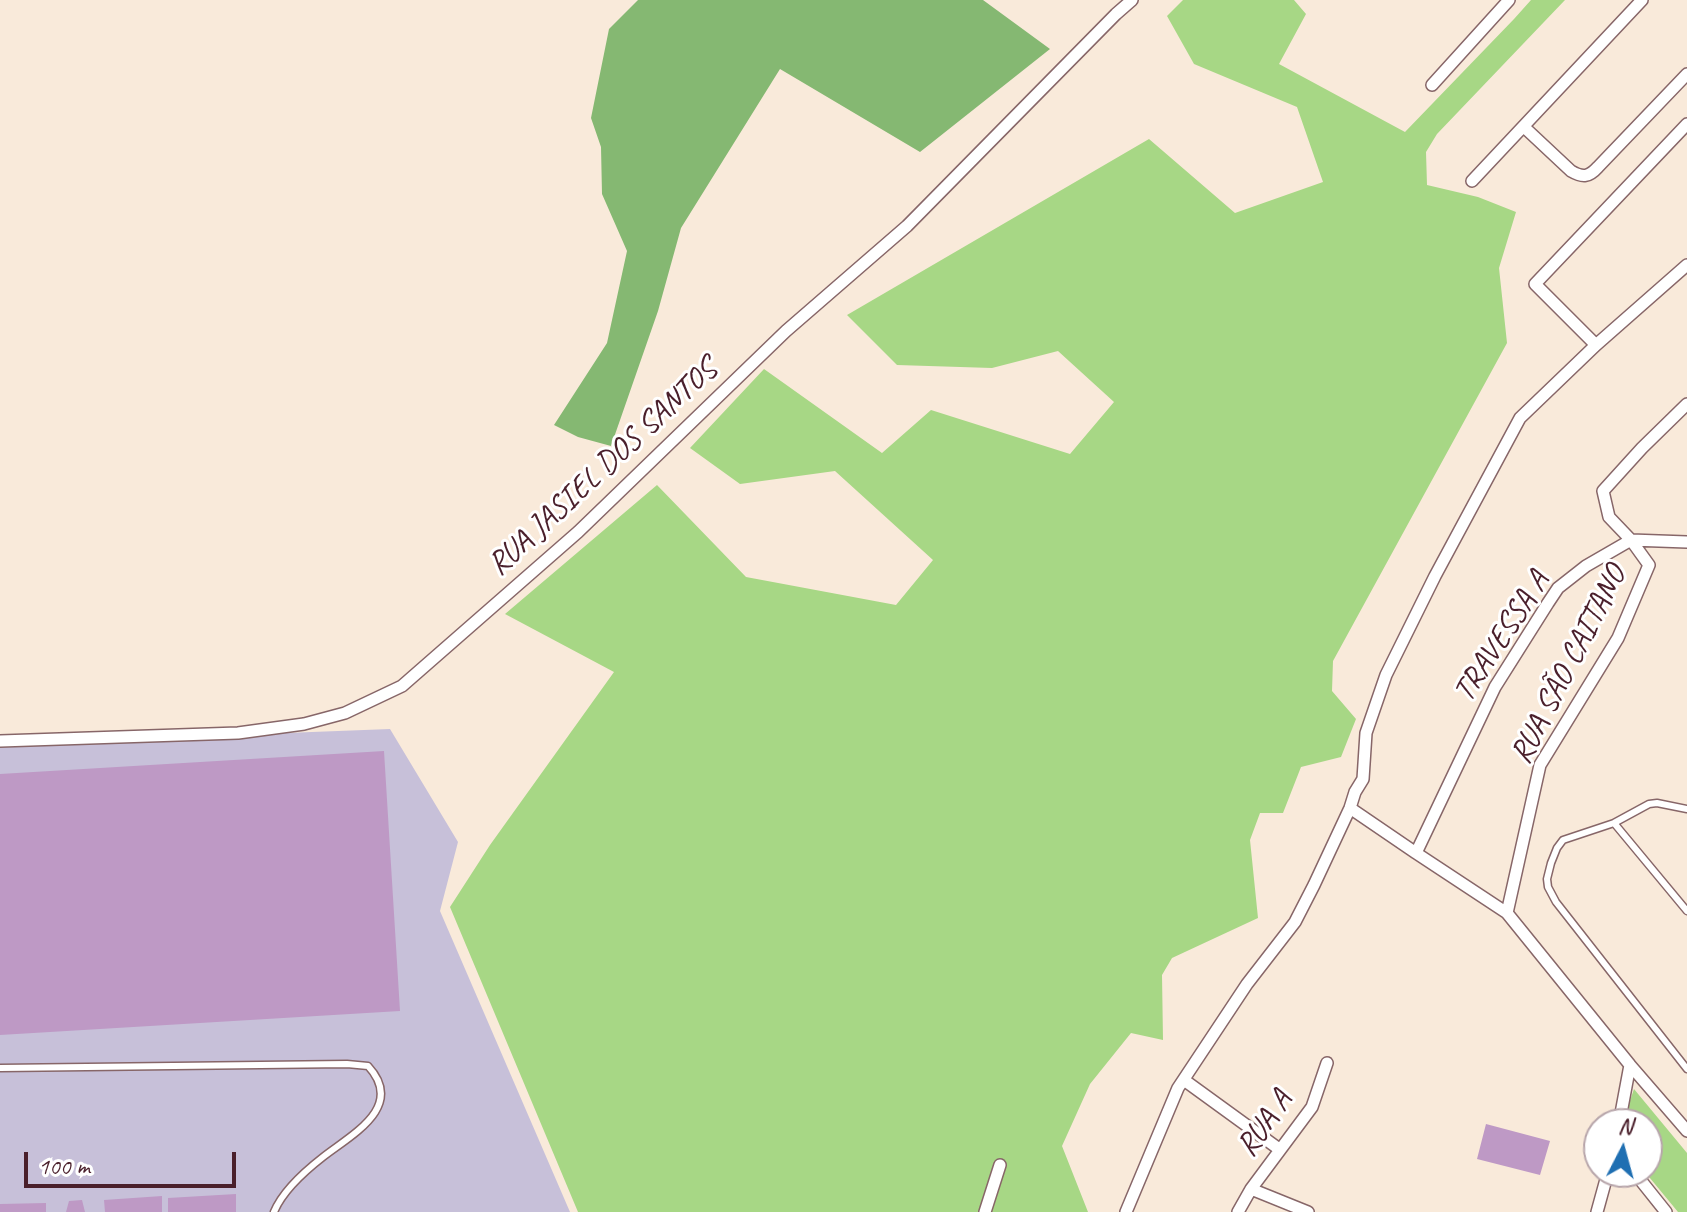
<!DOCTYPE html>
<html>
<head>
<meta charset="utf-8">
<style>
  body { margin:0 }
  #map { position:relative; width:1687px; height:1212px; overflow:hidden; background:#f9eada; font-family:Caveat,sans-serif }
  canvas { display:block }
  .north { position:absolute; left:1583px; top:1108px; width:80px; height:80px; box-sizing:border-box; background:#fff; border:2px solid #b7a5aa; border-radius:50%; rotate:6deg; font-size:22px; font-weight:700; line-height:32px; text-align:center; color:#4a1f2b }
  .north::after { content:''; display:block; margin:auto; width:28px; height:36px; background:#1f6fb2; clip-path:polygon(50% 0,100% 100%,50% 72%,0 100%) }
  .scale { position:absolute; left:24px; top:1152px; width:212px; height:36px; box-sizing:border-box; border:4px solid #4a1f2b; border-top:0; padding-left:10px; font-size:24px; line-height:28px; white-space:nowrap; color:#4a1f2b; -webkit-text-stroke:6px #fff; paint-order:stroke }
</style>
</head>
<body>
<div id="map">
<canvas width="1687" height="1212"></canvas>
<div class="north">N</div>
<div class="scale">100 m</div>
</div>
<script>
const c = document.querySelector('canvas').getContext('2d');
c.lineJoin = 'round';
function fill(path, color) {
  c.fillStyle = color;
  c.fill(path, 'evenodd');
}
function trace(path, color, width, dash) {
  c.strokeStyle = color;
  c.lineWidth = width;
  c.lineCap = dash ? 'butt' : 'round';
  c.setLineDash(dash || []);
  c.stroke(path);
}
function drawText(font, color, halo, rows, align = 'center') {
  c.font = font + ' Caveat,sans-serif';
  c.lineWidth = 6;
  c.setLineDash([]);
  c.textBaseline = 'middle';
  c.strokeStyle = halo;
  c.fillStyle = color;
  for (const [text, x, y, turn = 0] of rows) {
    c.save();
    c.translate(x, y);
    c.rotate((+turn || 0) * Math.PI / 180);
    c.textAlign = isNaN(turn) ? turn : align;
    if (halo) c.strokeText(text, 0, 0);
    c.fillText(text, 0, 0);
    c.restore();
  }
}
fill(new Path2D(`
  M390,729l68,113 -18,69 130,301h-570v-468z`), '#c7c0d9');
fill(new Path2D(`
  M1183,0h111l12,14 -27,50 126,68 109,-113 17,-19h34l-128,134 -11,18 1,33 51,12 38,15 -17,56 8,75 -174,318 -1,30 24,28 -15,38 -40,10 -18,46h-23l-10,27 8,78 -86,40 -10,17 1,65 -32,-7 -41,51 -28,62 26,66h-510l-128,-305 40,-62 124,-173 -109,-58 152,-129 89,92 150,28 37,-45 -98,-89 -95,13 -50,-36 74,-79 118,84 49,-43 139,44 44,-52 -56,-51 -66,17 -95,-3 -50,-50 302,-176 86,74 88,-31 -26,-75 -103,-43 -27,-48z
  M1634,1089l53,64v59h-9l-33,-40h2v-48h-25z`), '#a7d785');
fill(new Path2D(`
  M638,0h345l67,49 -130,103 -140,-83 -99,159 -23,83 -47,135 -33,-9 -24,-12 53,-82 20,-92 -25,-57 -1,-47 -10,-29 18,-89z`), '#85b872');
fill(new Path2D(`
  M384,751l16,260 -400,24v-261z
  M1486,1124l64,17 -10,34 -63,-16z
  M236,1194v18h-68v-14z
  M162,1196v16h-57l-1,-12z
  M82,1200l3,12h-19l3,-11z
  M46,1203v9h-46v-8z`), '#be99c5');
const service = new Path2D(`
  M1687,809l-30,-6 -8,1 -35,19 -51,17 -6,8 -6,15 -4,16 1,8 8,15 131,167
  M1614,823l73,88
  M0,1068l347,-4 21,2c38,41 -17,69 -45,91 -18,14 -40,33 -49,55`);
const minor = new Path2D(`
  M1432,85l77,-85
  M1524,127l47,44c12,7 18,6 27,-4l89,-93
  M1472,181l170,-181
  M1596,345l-61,-61 152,-160
  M1631,540l-45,26 -28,22 -10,15 -53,84 -79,166 91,60 123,152 57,66
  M1631,540l56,2
  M0,741l238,-8 66,-9 41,-11 57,-27 176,-154 208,-201 121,-105 209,-212 16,-14
  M1350,808l66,45
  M1507,913l33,-148 78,-127 31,-73 -18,-25 -22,-23 -6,-26 39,-43 45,-44
  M1184,1080l95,69
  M1619,1124l11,-59
  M1634,1172l32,40
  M1251,1189l57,23
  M985,1212l15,-47
  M1126,1212l52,-124 69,-104 48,-62 19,-37 36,-77 5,-16 8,-13 3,-46 20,-58 49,-99 85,-158 76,-73 91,-80
  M1238,1212l13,-23 61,-82 15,-44
  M1597,1212l11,-40`);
trace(service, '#876668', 9);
trace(minor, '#876668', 14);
trace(service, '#fff', 6);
trace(minor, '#fff', 11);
drawText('32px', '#4a1f2b', '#fff', [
  ["RUA JASIEL DOS SANTOS",603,468,-43],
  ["TRAVESSA A",1502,637,-57],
  ["RUA SÃO CAITANO",1569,665,-63],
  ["RUA A",1265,1124,-55]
]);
</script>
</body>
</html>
